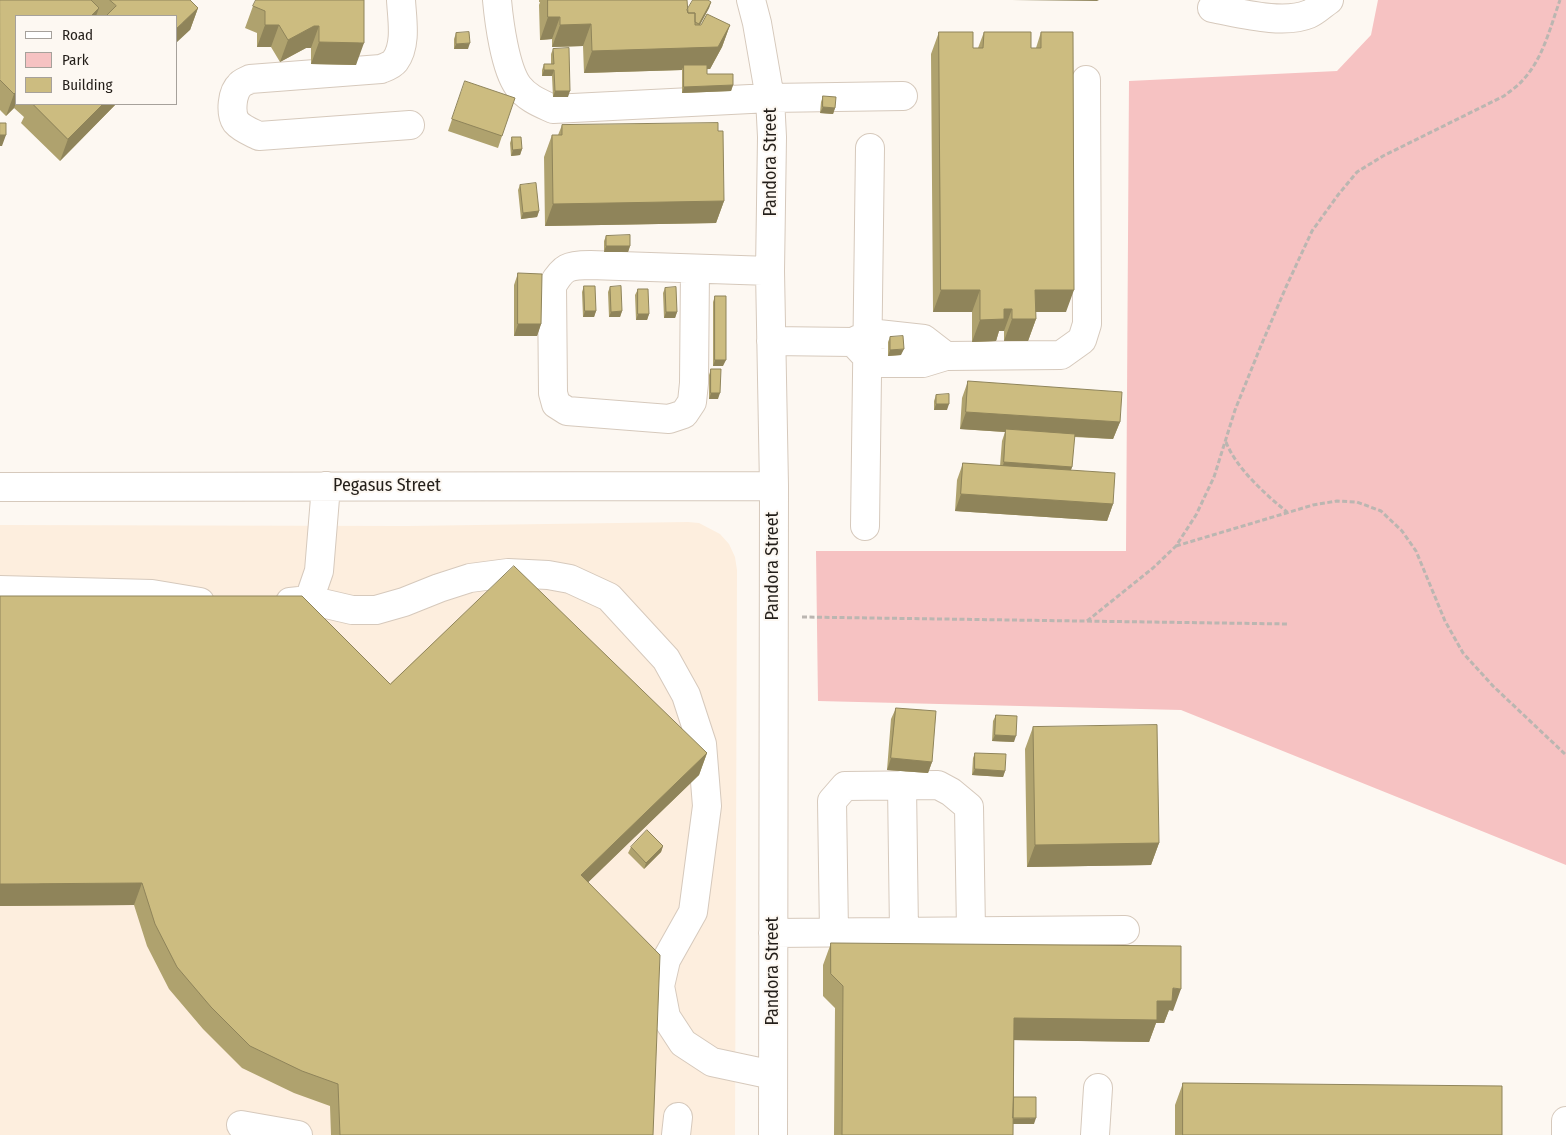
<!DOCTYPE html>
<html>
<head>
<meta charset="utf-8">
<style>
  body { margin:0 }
  #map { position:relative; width:1566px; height:1135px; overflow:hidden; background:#fdf8f2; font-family:"Fira Sans Condensed",sans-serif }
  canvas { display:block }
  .legend { position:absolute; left:15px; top:15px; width:162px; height:90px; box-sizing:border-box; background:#fdf8f2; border:1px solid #a6a19b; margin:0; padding:6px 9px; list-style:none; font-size:15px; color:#231e19 }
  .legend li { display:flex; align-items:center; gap:10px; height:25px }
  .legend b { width:25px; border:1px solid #a6a19b }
</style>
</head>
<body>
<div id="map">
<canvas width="1566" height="1135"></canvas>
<ul class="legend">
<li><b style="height:6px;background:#fff"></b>Road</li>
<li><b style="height:14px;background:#f6c2c2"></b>Park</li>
<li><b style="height:14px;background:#ccbc80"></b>Building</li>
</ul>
</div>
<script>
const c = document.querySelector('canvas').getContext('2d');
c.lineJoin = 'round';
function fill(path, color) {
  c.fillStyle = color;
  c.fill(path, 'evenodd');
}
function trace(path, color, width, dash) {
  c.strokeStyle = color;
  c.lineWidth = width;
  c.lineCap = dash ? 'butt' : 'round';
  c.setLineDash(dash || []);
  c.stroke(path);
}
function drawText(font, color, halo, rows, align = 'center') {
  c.font = font + ' "Fira Sans Condensed",sans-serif';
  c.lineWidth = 4;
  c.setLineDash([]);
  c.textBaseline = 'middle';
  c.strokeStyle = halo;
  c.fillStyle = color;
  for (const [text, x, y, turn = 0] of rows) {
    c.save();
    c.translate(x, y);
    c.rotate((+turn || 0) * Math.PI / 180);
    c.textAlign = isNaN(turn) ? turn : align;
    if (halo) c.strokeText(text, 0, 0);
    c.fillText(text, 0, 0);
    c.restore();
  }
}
fill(new Path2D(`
  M688,522l11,1 21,11 9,10 6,13 2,13 -2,565h-735v-610l407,1z`), '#fdeede');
fill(new Path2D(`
  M1378,0h188v865l-385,-155 -363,-9 -2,-150h310l3,-470 208,-10 34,-36z`), '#f6c2c2');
const minor = new Path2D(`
  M401,0c1,19 6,45 -6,61 -3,4 -9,6 -14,8l-131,10c-3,2 -8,3 -10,6 -8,7 -10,28 -4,37 6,7 15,10 23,14l151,-11
  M497,0c2,22 8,68 21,86 9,12 22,17 35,23l217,-11 133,-2
  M751,0l6,23 13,75 2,39 -2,134 4,215 -1,649
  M1212,8c28,5 71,17 97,6 7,-3 14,-10 20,-14
  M695,269l-1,114 -2,19 -8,12 -15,5 -102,-8 -11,-7 -3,-11 -1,-107c11,-19 16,-21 38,-21l180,6
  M771,341l82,1 14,-7 11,-1 46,5 22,17
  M853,342l14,15 11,6h45l23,-7 115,-1 21,-15 5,-16 -1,-244
  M0,487l774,-1
  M865,526l5,-378
  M0,590l152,4 48,8
  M309,600l43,10h24l28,-8 35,-14 31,-10 38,-5 40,2 22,4 39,18 57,62 20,36 16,49 5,62 -14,106 -27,48 -6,26 6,31 17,26 29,19 61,13
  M290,602l19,-2 10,-29 7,-85
  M902,785l2,147
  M834,932l-2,-131 13,-15 93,-1 13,7 18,15 2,124
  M773,933l352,-3
  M241,1125l57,10
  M676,1135l2,-18
  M1095,1135l3,-47
  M1566,1135v-14`);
trace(minor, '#d6c9bc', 30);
trace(new Path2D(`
  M1226,442c10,26 39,52 61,70
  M1176,546l137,-41 24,-4 20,1 24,9 21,20 14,20 29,70 18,32 30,33 73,69
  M802,617l487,7
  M1087,621l66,-53 23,-22 20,-31 18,-38 21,-67 25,-62 26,-61 26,-56 26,-36 19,-23 26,-16 121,-60c6,-5 13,-9 18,-15 21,-22 28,-53 38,-81`), '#bbb6b1', 3, [5, 2.5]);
trace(minor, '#fff', 28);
fill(new Path2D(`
  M0,0h190l8,8 -8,22 -14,-14h-160v88h100l-56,57 -39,-38 3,-6 -10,-9 -8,8 -6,-6z
  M364,0l-8,65 -45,-1v-16h-5l-26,14 -9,-15h-14v-14l-12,-5 8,-22z
  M539,0h148v10l24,-8 -2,6 -9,17h30l-8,22 -12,22h-3v5l26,11 -2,6 -49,2v-23l-98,3 -1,-27 -31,1v-8l-12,1 -1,-35 1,-3h-1z
  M939,32l34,16h5l6,-16 47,16h5l5,-16 25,280h-31l1,7 -8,22h-24v-10h-5l-3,10 -24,1v-30h-39l-2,-258z
  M456,33l12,16h-14v-10z
  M553,49l15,48h-15l-1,-21h-10v-6l2,-6h7v-10z
  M461,93l41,43 -4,12 -50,-17z
  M823,96l12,12 -2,6 -13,-1 1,-11z
  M562,125l156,6 6,70 -8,22 -171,3 -1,-69 8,-22h6z
  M512,137l10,12 -2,6 -9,1 -1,-13z
  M520,185l19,26 -2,6 -16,2 -3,-29z
  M606,236l24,10 -2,6h-24v-11z
  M518,273l23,51 -4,12h-23v-51z
  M584,286l12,25 -2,6h-11l-1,-25z
  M610,287l12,24 -2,6h-11l-1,-25z
  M665,288l12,24 -2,6h-11l-1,-25z
  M638,289l11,25 -2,6h-11l-1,-25z
  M715,296l8,70h-10v-64z
  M890,337l11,18 -13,1v-14z
  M711,369l7,30h-9v-24z
  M968,381l152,41 -7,17 -39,-2 -2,30 -1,3 42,34 -6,17 -152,-10 2,-31 6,-17 37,3 2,-25 3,-9 -45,-3 2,-31z
  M936,395l11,15h-13v-9z
  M390,684l317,69 -8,22 -111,107 65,253h-322l-1,-29 -36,-13 -52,-25 -39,-39 -34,-40 -22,-43 -13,-41 -134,1z
  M896,708l36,54 -4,11 -41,-3 4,-51z
  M996,715l18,27 -22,-1 1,-20z
  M1033,727l126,116 -8,22 -124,2 -2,-118z
  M975,753l30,18 -2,6 -31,-2 1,-17z
  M663,846l-2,6 -17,17 -16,-16 3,-6z
  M831,943l342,68 -4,-1 -5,13h-8l-7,19 -135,-2v57l20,27h-21v11h-179l1,-127 -12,-12v-31z
  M1183,1083l319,52h-327v-30z`), '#afa26e');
fill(new Path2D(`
  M1012,0h87l-2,1z
  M711,2l-2,6 -12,22 2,-6z
  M99,8l-3,8h-5z
  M198,8l-8,22 -14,13v-14z
  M548,17h12l-8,22 -12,1z
  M591,24l-8,22 -31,1 8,-22z
  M265,25h14l-8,22h-14z
  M730,25l-8,22 -12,22 -26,1v-5l-2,5 -98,3 8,-22z
  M314,26h5l-8,22h-5l-26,14 8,-22z
  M319,42l45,1 -8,22 -45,-1z
  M470,43l-2,6h-14l2,-5z
  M544,70h10l-2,6h-10z
  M733,85l-2,6 -49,2 2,-6z
  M555,91h15l-2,6h-15z
  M16,92v11l-2,5 -8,8 8,-22z
  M103,104h13l-56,57 8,-22z
  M823,107l12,1 -2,6 -13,-1z
  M0,135h6l-4,11h-2z
  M522,149l-2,6 -9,1 2,-6z
  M724,201l-8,22 -171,3 8,-22z
  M539,211l-2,6 -16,2 2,-6z
  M606,246h24l-2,6h-24z
  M941,290h39l-8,22h-39z
  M1035,290h39l-8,22h-39z
  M1004,309h8l-8,22h-5l-3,10 -24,1 8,-22z
  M585,311h11l-2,6h-11z
  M622,311l-2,6h-11l2,-5z
  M666,312h11l-2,6h-11z
  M638,314h11l-2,6h-11z
  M1012,319h24l-8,22h-24z
  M518,324h23l-4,12h-23z
  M904,349l-3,6 -13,1 2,-6z
  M715,360h11l-3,6h-10z
  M711,393h9l-2,6h-9z
  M936,404h13l-2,6h-13z
  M966,412l154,10 -7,17 -107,-7v-3l-1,3 -45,-3z
  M1004,462l68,5 -4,11 -68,-4z
  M961,494l152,10 -6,17 -152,-10z
  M995,735l21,1 -2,6 -22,-1z
  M707,753l-8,22 -126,122 8,-22z
  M891,758l41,4 -4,11 -41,-3z
  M975,769l30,2 -2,6 -31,-2z
  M1159,843l-8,22 -124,2 8,-22z
  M663,846l-2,6 -17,17 2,-6z
  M142,883l-8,22 -134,1v-22z
  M1173,988l8,1 -8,22 -4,-1 -5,13h-8l-7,19 -143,-2 8,-22 143,-17z
  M1036,1118l-2,6h-24l2,-5z`), '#8f845a');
const building = new Path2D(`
  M0,0h91l8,8 -8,8h-75v76l-2,2 -14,-14z
  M110,0h80l8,8 -22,21v-13h-70l10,-10z
  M256,0h108v43l-45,-1v-16h-5l-26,14 -9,-15h-14v-14l-12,-5z
  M548,0h139l1,13h7v12h6l6,-11 23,11 -12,22 -126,4 -1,-27 -31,1v-8h-12z
  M693,0h15l3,2 -12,22 -4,-2v-9h-7l-1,-3z
  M469,32l1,11 -14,1v-11z
  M939,32h34v16h10l1,-16h47v16h10v-16h32l1,258h-39l1,29h-24v-10h-8v10l-24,1v-30h-39z
  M569,48l1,43h-15l-1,-21h-10v-6h10l-1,-15z
  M684,65h23v9h26v11l-49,2z
  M465,81l50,17 -13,38 -50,-17z
  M823,96l13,1 -1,11 -12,-1z
  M33,104h70l-35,35z
  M0,123h6v12h-6z
  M718,123v8h5l1,70 -171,3 -1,-69h10v-10z
  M512,137h9l1,12 -9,1z
  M536,183l3,28 -16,2 -3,-28z
  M630,235v11h-24v-10z
  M518,273l24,1 -1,50h-23z
  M584,286h11l1,25h-11z
  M621,286l1,25 -11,1 -1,-25z
  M676,287l1,25h-11l-1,-24z
  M638,289h10l1,25h-11z
  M715,296h11v64h-11z
  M903,336l1,13 -14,1v-13z
  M711,369h10l-1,24h-9z
  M968,381l154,11 -2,30 -154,-10z
  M949,394v10h-13v-9z
  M1006,429l69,5 -3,33 -68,-5z
  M963,463l152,10 -2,31 -152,-10z
  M514,566l193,187 -126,122 79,80 -7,180h-313l-2,-51 -36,-13 -52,-25 -39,-39 -34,-40 -22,-43 -13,-41 -142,1v-288h302l88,88z
  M896,708l40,3 -4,51 -41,-4z
  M996,715l21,1 -1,20 -21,-1z
  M1157,725l2,118 -124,2 -2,-118z
  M975,753l31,1 -1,17 -30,-2z
  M647,830l16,16 -17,17 -15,-16z
  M831,943l350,3v43l-8,-1 -1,13h-15v19l-143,-2 -1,117h-171l1,-149 -12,-12z
  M1183,1083l319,3v49h-319z
  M1014,1097h22v21h-23z`);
fill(building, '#ccbc80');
trace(building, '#8f845a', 1);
drawText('18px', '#231e19', '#fdf8f2', [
  ["Pandora Street",771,162,-90],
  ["Pegasus Street",387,486],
  ["Pandora Street",773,566,-90],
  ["Pandora Street",773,971,-90]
]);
</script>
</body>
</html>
